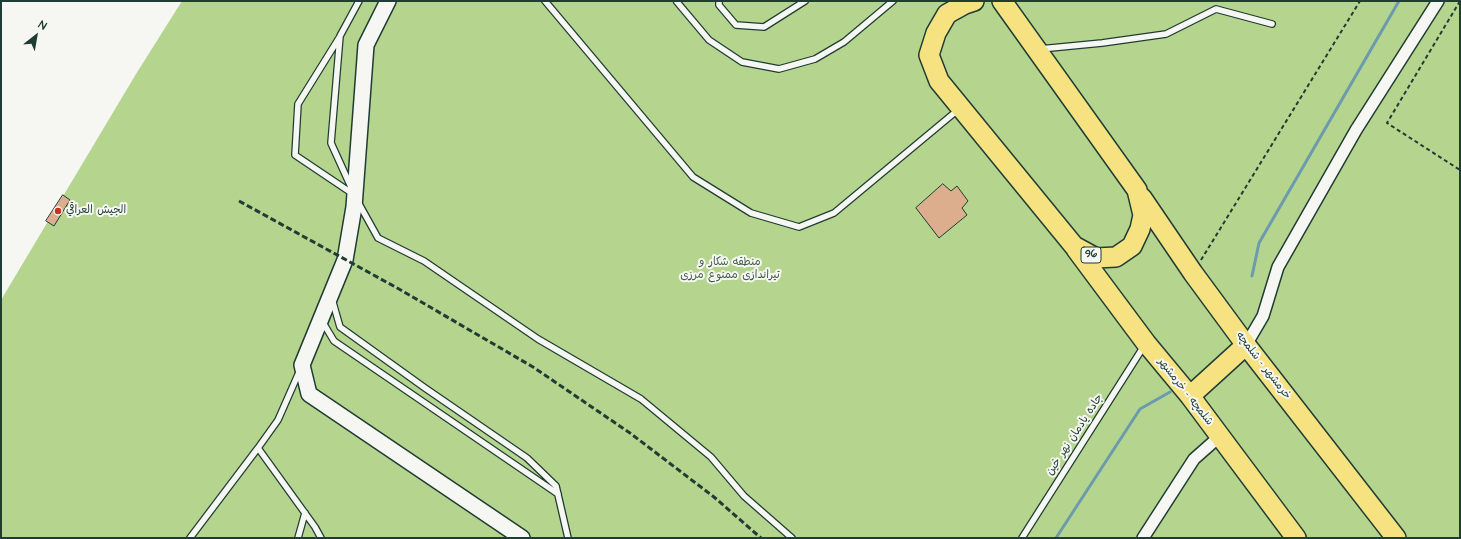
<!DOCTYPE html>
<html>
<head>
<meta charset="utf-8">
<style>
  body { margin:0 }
  #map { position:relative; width:1461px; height:539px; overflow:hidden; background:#f6f6f2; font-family:"Architects Daughter",sans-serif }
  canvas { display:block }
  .frame { position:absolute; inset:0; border:2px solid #1f3d34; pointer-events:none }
  .north { position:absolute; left:16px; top:16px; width:40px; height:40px; -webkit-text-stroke:3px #f6f6f2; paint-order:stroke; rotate:31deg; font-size:11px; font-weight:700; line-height:16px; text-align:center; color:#1f3d34 }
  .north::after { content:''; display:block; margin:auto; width:14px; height:18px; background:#1f3d34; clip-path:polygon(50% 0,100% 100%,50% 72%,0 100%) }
</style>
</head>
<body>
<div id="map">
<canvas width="1461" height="539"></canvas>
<div class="frame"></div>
<div class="north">N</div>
</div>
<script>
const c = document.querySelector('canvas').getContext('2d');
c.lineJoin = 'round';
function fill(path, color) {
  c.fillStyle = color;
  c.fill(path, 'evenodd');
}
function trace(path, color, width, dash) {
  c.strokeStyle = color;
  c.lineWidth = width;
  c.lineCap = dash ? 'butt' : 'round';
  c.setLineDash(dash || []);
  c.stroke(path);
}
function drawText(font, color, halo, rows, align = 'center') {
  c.font = font + ' "Architects Daughter","Playpen Sans Arabic",sans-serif';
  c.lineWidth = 4;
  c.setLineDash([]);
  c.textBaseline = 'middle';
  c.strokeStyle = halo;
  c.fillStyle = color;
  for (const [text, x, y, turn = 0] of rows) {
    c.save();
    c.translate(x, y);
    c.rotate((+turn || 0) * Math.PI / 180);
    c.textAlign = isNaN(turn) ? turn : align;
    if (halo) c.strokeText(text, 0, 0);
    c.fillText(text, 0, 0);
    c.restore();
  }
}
fill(new Path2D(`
  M182,1h1278v537h-1459v-238l135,-226z`), '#b5d58e');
trace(new Path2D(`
  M1252,276l7,-33 140,-242
  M1056,538l84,-129 30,-17`), '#6b9bad', 3);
const building = new Path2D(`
  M943,184l8,7 6,-5 11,15 -6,7 5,7 -28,23 -23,-30z
  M63,195l7,5 -16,26 -8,-5z`);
fill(building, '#dcae8d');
trace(building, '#1f3d34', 1);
const lane = new Path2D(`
  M545,1l148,176 58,36 48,14 35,-14 125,-104
  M719,1v4l17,20 28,2 41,-26
  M677,2l32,38 33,22 37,7 36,-10 29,-17 49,-41
  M339,38l-41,66 -3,51 58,39
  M1040,49l62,-6 64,-9 50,-25 56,15
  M351,187l-20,-44 9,-107 19,-35
  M358,202l20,36 46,23 114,78 103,60 70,58 33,39 48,42
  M332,299l8,28 85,61 102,70 29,28 12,52
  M322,321l12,20 224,153
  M300,370l-22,50 -20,28 57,79 6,11
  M190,538l68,-90
  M298,538l7,-25
  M1022,538l122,-192`);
const street = new Path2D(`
  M1246,345l17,-29 15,-49 78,-137 82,-129
  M1143,538l51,-79 26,-23`);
const secondary = new Path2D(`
  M388,1l-22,44 -12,162 -9,53 -43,105 7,29 213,144`);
const highway = new Path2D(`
  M974,1l-9,3 -18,10 -11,19 -7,22 10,26 135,165 22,12 20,-1 16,-11 8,-17 3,-14 -6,-25 -135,-189
  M1142,198l51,75 53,72 150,193
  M1076,249l70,94 44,53 106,142
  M1190,396l56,-51`);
trace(lane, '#1f3d34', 8);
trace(street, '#1f3d34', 14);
trace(secondary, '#1f3d34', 18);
trace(highway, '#1f3d34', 22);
trace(new Path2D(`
  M1460,1l-73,122 73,47
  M1201,260l159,-259`), '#1f3d34', 2, [4, 3]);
trace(lane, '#f6f6f2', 5.5);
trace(street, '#f6f6f2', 11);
trace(secondary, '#f6f6f2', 15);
trace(highway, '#f7e281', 19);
trace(new Path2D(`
  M239,201l160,88 134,78 97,66 84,64 47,41`), '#1f3d34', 3, [6, 3]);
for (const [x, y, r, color] of [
  [58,211,4,"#c8321e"]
]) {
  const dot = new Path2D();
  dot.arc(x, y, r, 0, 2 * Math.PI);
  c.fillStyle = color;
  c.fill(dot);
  trace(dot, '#f6f6f2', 1.5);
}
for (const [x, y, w] of [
  [1091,255,20]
]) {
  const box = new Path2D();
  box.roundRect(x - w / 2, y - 8, w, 16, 3);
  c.fillStyle = '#f6f6f2';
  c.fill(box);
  trace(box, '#1f3d34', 1);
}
drawText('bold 10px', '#1f3d34', null, [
  ["96",1091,255]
]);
drawText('11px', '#1f3d34', '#f6f6f2', [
  ["الجيش العراقي",66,211]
], 'left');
drawText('11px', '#3d5b46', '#f6f6f2', [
  ["منطقه شکار و",730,263],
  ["تیراندازی ممنوع مرزی",730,276]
]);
drawText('11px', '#1f3d34', '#f6f6f2', [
  ["خرمشهر - شلمچه",1263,366,52],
  ["شلمچه - خرمشهر",1185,392,52],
  ["جاده یادمان نهر خین",1075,435,-57]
]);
</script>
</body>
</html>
